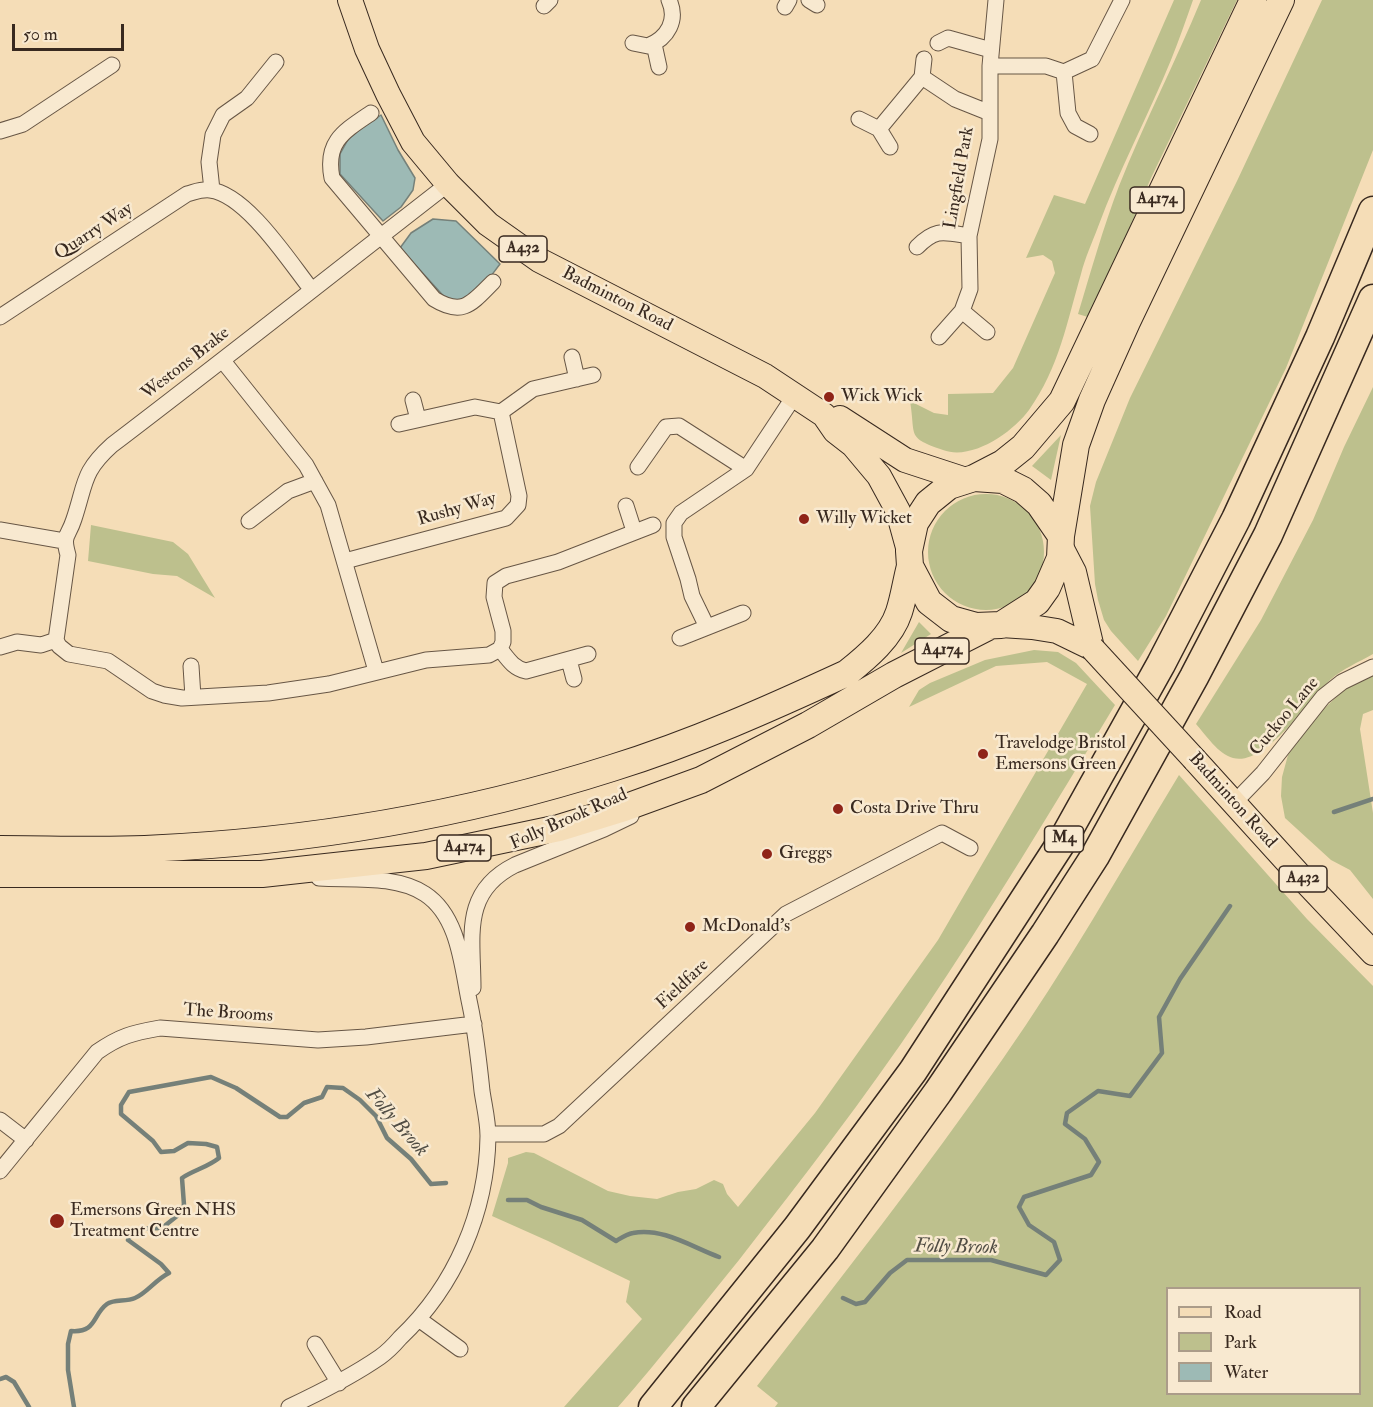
<!DOCTYPE html>
<html>
<head>
<meta charset="utf-8">
<style>
  body { margin:0 }
  #map { position:relative; width:1373px; height:1407px; overflow:hidden; background:#f5ddb7; font-family:"IM FELL Double Pica",serif }
  canvas { display:block }
  .legend { position:absolute; left:1166px; top:1287px; width:195px; height:108px; box-sizing:border-box; background:#f8e9d0; border:2px solid #ab9c89; margin:0; padding:8px 10px; list-style:none; font-size:18px; color:#38291f }
  .legend li { display:flex; align-items:center; gap:12px; height:30px }
  .legend b { width:30px; border:2px solid #ab9c89 }
  .scale { position:absolute; left:12px; top:24px; width:112px; height:27px; box-sizing:border-box; border:3px solid #38291f; border-top:0; padding-left:8px; font-size:18px; line-height:21px; white-space:nowrap; color:#38291f; -webkit-text-stroke:4px #f8e9d0; paint-order:stroke }
</style>
</head>
<body>
<div id="map">
<canvas width="1373" height="1407"></canvas>
<ul class="legend">
<li><b style="height:8px;background:#f5ddb7"></b>Road</li>
<li><b style="height:16px;background:#bdc08d"></b>Park</li>
<li><b style="height:16px;background:#9dbab5"></b>Water</li>
</ul>
<div class="scale">50 m</div>
</div>
<script>
const c = document.querySelector('canvas').getContext('2d');
c.lineJoin = 'round';
function fill(path, color) {
  c.fillStyle = color;
  c.fill(path, 'evenodd');
}
function trace(path, color, width, dash) {
  c.strokeStyle = color;
  c.lineWidth = width;
  c.lineCap = dash ? 'butt' : 'round';
  c.setLineDash(dash || []);
  c.stroke(path);
}
function drawText(font, color, halo, rows, align = 'center') {
  c.font = font + ' "IM FELL Double Pica",serif';
  c.lineWidth = 5;
  c.setLineDash([]);
  c.textBaseline = 'middle';
  c.strokeStyle = halo;
  c.fillStyle = color;
  for (const [text, x, y, turn = 0] of rows) {
    c.save();
    c.translate(x, y);
    c.rotate((+turn || 0) * Math.PI / 180);
    c.textAlign = isNaN(turn) ? turn : align;
    if (halo) c.strokeText(text, 0, 0);
    c.fillText(text, 0, 0);
    c.restore();
  }
}
fill(new Path2D(`
  M1174,0h19c-7,20 -14,40 -22,60 -23,56 -52,110 -73,167 -6,16 -13,31 -17,47 -14,48 -22,94 -52,136 -16,22 -57,51 -86,40 -37,-13 -27,-13 -33,-49l24,12 14,2v-21l45,-1 20,-25 42,-95 -3,-12 -9,-6 -17,3 28,-63 31,9z
  M1201,0h36l-86,178 -60,140 -13,-4c13,-43 25,-86 41,-128 25,-63 56,-123 82,-186z
  M1322,0h51v150l-87,218 -120,248 -28,45 -27,-30 -7,-11 -6,-20 -3,-16 -5,-78 6,-24 34,-84 107,-217z
  M1373,387v267c-14,8 -31,15 -43,26 -21,20 -65,87 -97,78 -15,-4 -27,-23 -37,-34l65,-104 52,-100 31,-73z
  M1061,435l-10,45 -19,-14z
  M928 552a58 58 0 1 1 116 0a58 58 0 1 1-116 0Z
  M91,525l82,17 15,12 27,44 -38,-22 -24,-2 -65,-13z
  M919,622l12,12 -30,19z
  M1034,650l24,2 18,11 39,42c-63,104 -125,207 -193,308 -57,85 -120,166 -183,247 -40,49 -79,99 -121,147h-54l78,-88 -16,-17 4,-21 -82,-40 -56,-25 16,-53v-5l18,-6 8,1 74,38 22,5 27,3 21,-7 18,-3 18,-9 9,4 4,10 11,13 77,-94 123,-173 149,-256 -40,-22 -51,4 -87,41 10,-17 11,-7 55,-23z
  M1373,675v35l-10,4 -3,15 13,84v86l-23,-29 -19,-10 -46,-42 -4,-22 1,-19 6,-22 26,-37 31,-29z
  M1179,775l128,144 66,67v421h-598l3,-4 -21,-17c83,-107 167,-214 245,-326 64,-91 119,-189 177,-285zM1360,1288v106h-192v-106z`), '#bdc08d');
const water = new Path2D(`
  M381,115l17,35 17,28 -2,12 -12,17 -18,14 -43,-47v-20l10,-18z
  M433,219l23,2 44,43c-14,18 -27,41 -52,37l-48,-53 11,-15z`);
fill(water, '#9dbab5');
trace(water, '#758079', 1.5);
trace(new Path2D(`
  M1334,812l39,-13
  M508,1200h19l14,7 41,13 34,21c5,-3 11,-7 17,-8 29,-6 59,14 86,24
  M843,1298l13,6 9,-2 25,-29 17,-13h84l55,15 14,-15 -6,-18 -25,-17 -10,-18 5,-10 67,-22 8,-13 -14,-23 -20,-15 2,-11 31,-22 32,5 32,-43 -3,-36 21,-38 50,-73
  M0,1379l6,-2 8,5 15,25
  M74,1407l-6,-37v-26l3,-13c26,2 21,-16 36,-27 7,-5 19,-2 28,-6 12,-5 20,-18 34,-25l-8,-9 -33,-24 5,-11 29,-1 15,-12 7,-11 -2,-27c12,-8 26,-11 37,-20l-2,-11 -11,-3 -18,-1 -14,8 -13,1 -8,-11 -32,-27v-9l8,-13 82,-15 25,11 44,29h7l17,-14 18,-6 5,-10 16,1 17,12 16,16 11,22 24,21 20,25 15,-1`), '#758079', 4.5);
const minor = new Path2D(`
  M809,0l8,5
  M544,6l6,-6
  M785,7l4,-7
  M633,43l15,3c20,-8 30,-26 21,-46
  M938,43l10,-5 43,12
  M654,44l5,23
  M990,66h56l18,6 28,-13 30,-59
  M1064,72l4,41 7,13 15,8
  M922,77l2,-18
  M371,113c-28,19 -46,29 -39,65l102,121c29,18 38,4 59,-17
  M859,119l20,10 11,18
  M879,129l43,-52 33,22 35,14
  M0,131l23,-7 89,-59
  M448,184c-112,87 -223,175 -336,261 -30,27 -26,38 -38,74 -6,19 -12,15 -6,36l-12,85 3,6 10,8 39,7 44,30 12,4 18,3 86,-5 61,-9 97,-24 63,-5 11,-6 3,-7v-11l-9,-34 1,-14 11,-7 52,-14 95,-37
  M212,190l-3,-28 4,-27 10,-20 24,-17 29,-36
  M917,247c19,-19 26,-15 52,-11
  M962,311l25,21
  M0,317l187,-123c8,-2 14,-5 23,-4 36,4 79,71 101,99
  M939,337l23,-26 8,-22 -1,-53 21,-97v-73l6,-66
  M572,357l5,22
  M223,361l83,104 22,40 48,166
  M413,400l5,19
  M501,412l32,-23 60,-14
  M638,467l28,-40 13,-1 67,43
  M626,506l8,25
  M249,521l39,-30 27,-10
  M0,530l64,11
  M345,561l161,-43 12,-13 1,-9 -18,-84 -26,-5 -76,17
  M707,627l-15,-31 -4,-17 -14,-42v-14l7,-10 65,-44 49,-74
  M680,638l63,-25
  M0,647l17,-5 24,3 15,-5
  M500,649c8,10 13,19 26,22l62,-17
  M569,660l5,19
  M191,666l2,31
  M1234,803l29,-30 60,-76 19,-15 31,-15
  M473,988c0,-51 -12,-96 42,-123l89,-36 27,-13
  M0,1120l26,20
  M488,1134h56l15,-8 227,-212 156,-81 28,15
  M0,1171l97,-119c23,-16 35,-19 63,-24l158,12 48,-3 108,-13
  M420,1320l40,29
  M315,1344l24,39
  M289,1407c32,-15 62,-30 91,-50 7,-5 14,-12 20,-19 55,-52 87,-126 88,-202 0,-15 -4,-31 -6,-45 -3,-29 -6,-58 -12,-86 -8,-36 -10,-88 -45,-111 -29,-19 -72,-14 -106,-16`);
const primary = new Path2D(`
  M350,0l17,49 21,45 25,48 35,42 40,40 51,36 226,116 59,39 11,16 18,14 26,31 19,35 11,40
  M840,418l65,42 61,20
  M1061,547l13,25 18,76
  M1001,625l31,2 25,4 35,17
  M1195,760l107,118 71,75`);
const trunk = new Path2D(`
  M974,478l29,-15 20,-16 39,-46 191,-401
  M974,478l29,2 20,10 16,14 22,32 -1,22 -13,30 -10,14 -36,23 -25,1 -25,-7 -22,-17 -19,-36 -1,-15 6,-28 13,-20 21,-17z
  M1061,536l15,-91 16,-45 35,-78 154,-322
  M0,849c48,0 97,2 145,0 157,-7 317,-33 467,-81 81,-25 159,-60 235,-95 20,-16 44,-36 52,-61 5,-15 7,-31 11,-46
  M0,874h262l164,-18 133,-28 65,-20 77,-28 107,-55 86,-50 96,-49`);
const motorway = new Path2D(`
  M653,1407l144,-179 116,-157 150,-231 98,-176 75,-145 84,-182 53,-126
  M696,1407l129,-158 113,-157 107,-158 50,-78 99,-179 74,-142 105,-236`);
trace(minor, '#675645', 17);
trace(primary, '#38291f', 26);
trace(trunk, '#38291f', 28);
trace(motorway, '#38291f', 31);
trace(minor, '#f8e9d0', 15);
trace(primary, '#f5ddb7', 24);
trace(trunk, '#f5ddb7', 26);
trace(motorway, '#f5ddb7', 28);
const primaryBridge = new Path2D(`
  M1092,648l103,112`);
trace(primaryBridge, '#38291f', 26, []);
trace(primaryBridge, '#f5ddb7', 24);
for (const [x, y, r, color] of [
  [829,397,6,"#8f2418"],
  [804,519,6,"#8f2418"],
  [983,754,6,"#8f2418"],
  [838,809,6,"#8f2418"],
  [767,854,6,"#8f2418"],
  [690,927,6,"#8f2418"],
  [57,1221,8,"#8f2418"]
]) {
  const dot = new Path2D();
  dot.arc(x, y, r, 0, 2 * Math.PI);
  c.fillStyle = color;
  c.fill(dot);
  trace(dot, '#f8e9d0', 2);
}
for (const [x, y, w] of [
  [1157,200,54],
  [523,249,48],
  [942,651,54],
  [1064,839,39],
  [464,848,54],
  [1303,879,48]
]) {
  const box = new Path2D();
  box.roundRect(x - w / 2, y - 13, w, 26, 4.5);
  c.fillStyle = '#f8e9d0';
  c.fill(box);
  trace(box, '#38291f', 1.5);
}
drawText('bold 16px', '#38291f', null, [
  ["A4174",1157,200],
  ["A432",523,249],
  ["A4174",942,651],
  ["M4",1064,839],
  ["A4174",464,848],
  ["A432",1303,879]
]);
drawText('18px', '#38291f', '#f8e9d0', [
  ["Lingfield Park",960,178,-80],
  ["Quarry Way",94,232,-33],
  ["Badminton Road",617,300,27],
  ["Westons Brake",186,364,-38],
  ["Rushy Way",457,510,-16],
  ["Cuckoo Lane",1285,717,-50],
  ["Badminton Road",1232,801,48],
  ["Folly Brook Road",569,820,-24],
  ["Fieldfare",683,985,-43],
  ["The Brooms",228,1014,4]
]);
drawText('18px', '#38291f', '#f8e9d0', [
  ["Wick Wick",841,397],
  ["Willy Wicket",816,519],
  ["Travelodge Bristol",995,744],
  ["Emersons Green",995,765],
  ["Costa Drive Thru",850,809],
  ["Greggs",779,854],
  ["McDonald's",702,927],
  ["Emersons Green NHS",70,1211],
  ["Treatment Centre",70,1232]
], 'left');
drawText('italic 20px', '#514d44', '#f8e9d0', [
  ["Folly Brook",396,1123,49],
  ["Folly Brook",956,1248,1]
]);
</script>
</body>
</html>
